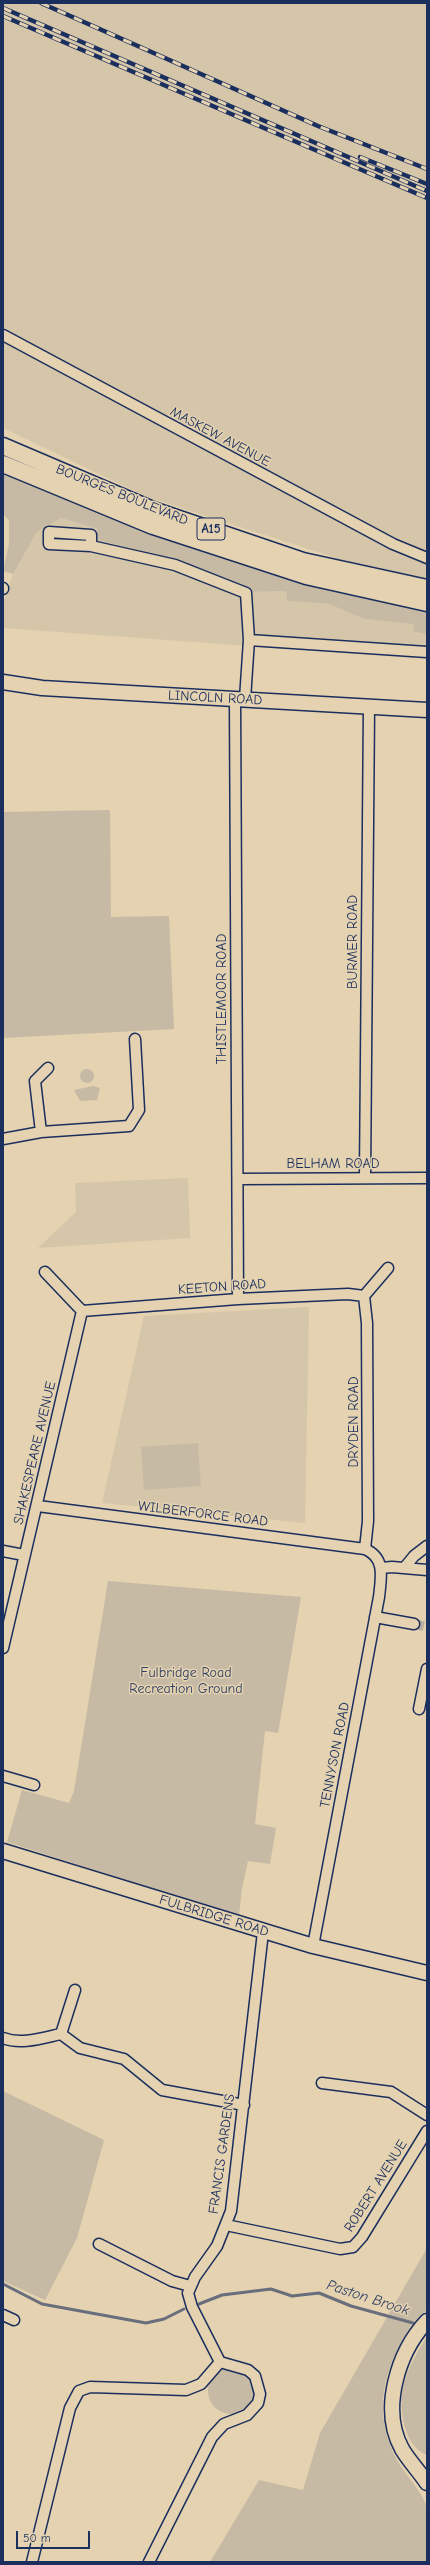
<!DOCTYPE html>
<html>
<head>
<meta charset="utf-8">
<style>
  body { margin:0 }
  #map { position:relative; width:430px; height:2565px; overflow:hidden; background:#e4d2b0; font-family:"Comic Neue",sans-serif }
  canvas { display:block }
  .frame { position:absolute; inset:0; border:4px solid #1b2f5e; pointer-events:none }
  .scale { position:absolute; left:16px; top:2531px; width:74px; height:18px; box-sizing:border-box; border:2px solid #1b2f5e; border-top:0; padding-left:5px; font-size:12px; line-height:14px; white-space:nowrap; color:#1b2f5e; -webkit-text-stroke:3px #e4d2b0; paint-order:stroke }
</style>
</head>
<body>
<div id="map">
<canvas width="430" height="2565"></canvas>
<div class="frame"></div>
<div class="scale">50 m</div>
</div>
<script>
const c = document.querySelector('canvas').getContext('2d');
c.lineJoin = 'round';
function fill(path, color) {
  c.fillStyle = color;
  c.fill(path, 'evenodd');
}
function trace(path, color, width, dash) {
  c.strokeStyle = color;
  c.lineWidth = width;
  c.lineCap = dash ? 'butt' : 'round';
  c.setLineDash(dash || []);
  c.stroke(path);
}
function drawText(font, color, halo, rows, align = 'center') {
  c.font = font + ' "Comic Neue",sans-serif';
  c.lineWidth = 3;
  c.setLineDash([]);
  c.textBaseline = 'middle';
  c.strokeStyle = halo;
  c.fillStyle = color;
  for (const [text, x, y, turn = 0] of rows) {
    c.save();
    c.translate(x, y);
    c.rotate((+turn || 0) * Math.PI / 180);
    c.textAlign = isNaN(turn) ? turn : align;
    if (halo) c.strokeText(text, 0, 0);
    c.fillText(text, 0, 0);
    c.restore();
  }
}
fill(new Path2D(`
  M3,3h424v580l-41,-9 -239,-77 -144,-69v-90l14,-3 -14,-7z
  M61,518l37,11 -3,10 82,21 67,25 8,7 34,-1 1,10 42,3 35,15 50,5v8l13,2v25l-424,-31v-24l10,-30 24,-42z
  M188,1178l2,60 -152,10 38,-36 -1,-29z
  M309,1307l-4,216 -203,-20 42,-187z`), '#d5c6aa');
fill(new Path2D(`
  M3,471l364,127 60,14v22l-13,-2 -1,-8 -49,-5 -35,-15 -42,-3 -1,-10 -34,1 -8,-7 -67,-25 -83,-21 4,-10 -37,-11 -24,14 -24,42 -10,-3 6,-27v-24l-6,-6z
  M110,810l1,107 58,-1 5,113 -171,9v-226z
  M80 1076a7 7 0 1 1 14 0a7 7 0 1 1-14 0Z
  M93,1086l7,2 -3,12 -17,1 -6,-11z
  M198,1443l3,43 -57,4 -3,-43z
  M108,1581l193,16 -23,136 -13,-2 -10,93 21,4 -6,36 -22,-3 -6,27 -3,28 -232,-74 15,-52 47,13 5,-12z
  M3,2091l101,49 -27,98 -32,62 -42,-19z
  M427,2248v62c-40,43 -59,95 -30,150 9,16 24,30 30,47 3,10 0,43 0,55h-217l49,-82 44,10 17,-57z
  M427,2336v119c-23,-7 -29,-49 -24,-68 4,-18 15,-36 24,-51z
  M208 2391a23 23 0 1 1 46 0a23 23 0 1 1-46 0Z`), '#c7baa4');
trace(new Path2D(`
  M3,2284l39,20 104,19 18,-4 20,-10
  M199,2304l23,-9 49,-6 21,7 27,-3 32,13 62,17`), '#696e7d', 3);
trace(new Path2D(`
  M414,1624l13,3`), '#bcb1a0', 10, [10, 5]);
const street = new Path2D(`
  M3,335l390,209 34,14
  M91,546v-11l-42,-3v12l42,2 84,19 71,28 3,47 -4,59
  M3,589v-1
  M249,640l178,12
  M235,699l3,600
  M41,1132l-6,-51 13,-13
  M3,1139l38,-7 88,-6 10,-16 -4,-71
  M365,1177l4,-470
  M239,1179l188,-1
  M45,1272l37,39
  M364,1296l3,27 1,198 -3,28
  M364,1296l24,-28
  M82,1311l156,-12 110,-5 16,2
  M38,1506l327,43c21,9 16,29 14,48l-66,349
  M3,1551l21,4
  M405,1567l9,-11 13,-10
  M381,1568l11,-1 35,3
  M375,1617l39,7
  M3,1648l79,-337
  M419,1709l8,-40
  M3,1776l31,9
  M61,2034l14,-44
  M3,2038c18,7 39,0 58,-4l19,14 44,11 38,31 82,15
  M322,2083l69,9 36,23
  M226,2225l114,24 13,-2 9,-10 65,-106
  M99,2244l73,37 18,5
  M3,2315l11,5
  M220,2362l-28,-55 -4,-14 7,-16 22,-31 14,-35 32,-279
  M32,2562l38,-154 9,-17 11,-4 96,3 15,-6 19,-22
  M149,2562l63,-125 12,-13 23,-9 11,-12 2,-9 -5,-18 -7,-6 -28,-8`);
const secondary = new Path2D(`
  M3,682l39,6 385,22
  M3,1851l310,95 114,27
  M427,2321c-29,31 -47,88 -25,128 7,12 17,22 25,34`);
const primary = new Path2D(`
  M3,446l150,64 150,51 124,27
  M3,464l150,62 153,50 121,27`);
trace(street, '#1b2f5e', 13);
trace(secondary, '#1b2f5e', 17);
trace(primary, '#1b2f5e', 19);
trace(street, '#e4d2b0', 10);
trace(secondary, '#e4d2b0', 14);
trace(primary, '#e4d2b0', 16);
const rail = new Path2D(`
  M41,3l277,123 109,43
  M3,8l424,183
  M3,16l424,182
  M360,157l67,27`);
trace(rail, '#1b2f5e', 4.5);
trace(rail, '#e4d2b0', 3, [9]);
for (const [x, y, w] of [
  [211,529,28]
]) {
  const box = new Path2D();
  box.roundRect(x - w / 2, y - 11, w, 22, 3);
  c.fillStyle = '#e4d2b0';
  c.fill(box);
  trace(box, '#1b2f5e', 1);
}
drawText('bold 13px', '#1b2f5e', null, [
  ["A15",211,529]
]);
drawText('14px', '#1b2f5e', '#e4d2b0', [
  ["MASKEW AVENUE",220,437,28],
  ["BOURGES BOULEVARD",122,495,22],
  ["LINCOLN ROAD",215,698,3],
  ["BURMER ROAD",353,942,-90],
  ["THISTLEMOOR ROAD",222,999,-90],
  ["BELHAM ROAD",333,1164],
  ["KEETON ROAD",222,1287,-4],
  ["DRYDEN ROAD",354,1422,-90],
  ["SHAKESPEARE AVENUE",35,1453,-77],
  ["WILBERFORCE ROAD",203,1514,7],
  ["TENNYSON ROAD",335,1755,-79],
  ["FULBRIDGE ROAD",214,1916,17],
  ["FRANCIS GARDENS",222,2154,-82],
  ["ROBERT AVENUE",376,2186,-58]
]);
drawText('14px', '#2c3d65', '#e4d2b0', [
  ["Fulbridge Road",186,1673],
  ["Recreation Ground",186,1689]
]);
drawText('italic 15px', '#2e3f66', '#e4d2b0', [
  ["Paston Brook",368,2298,18]
]);
</script>
</body>
</html>
